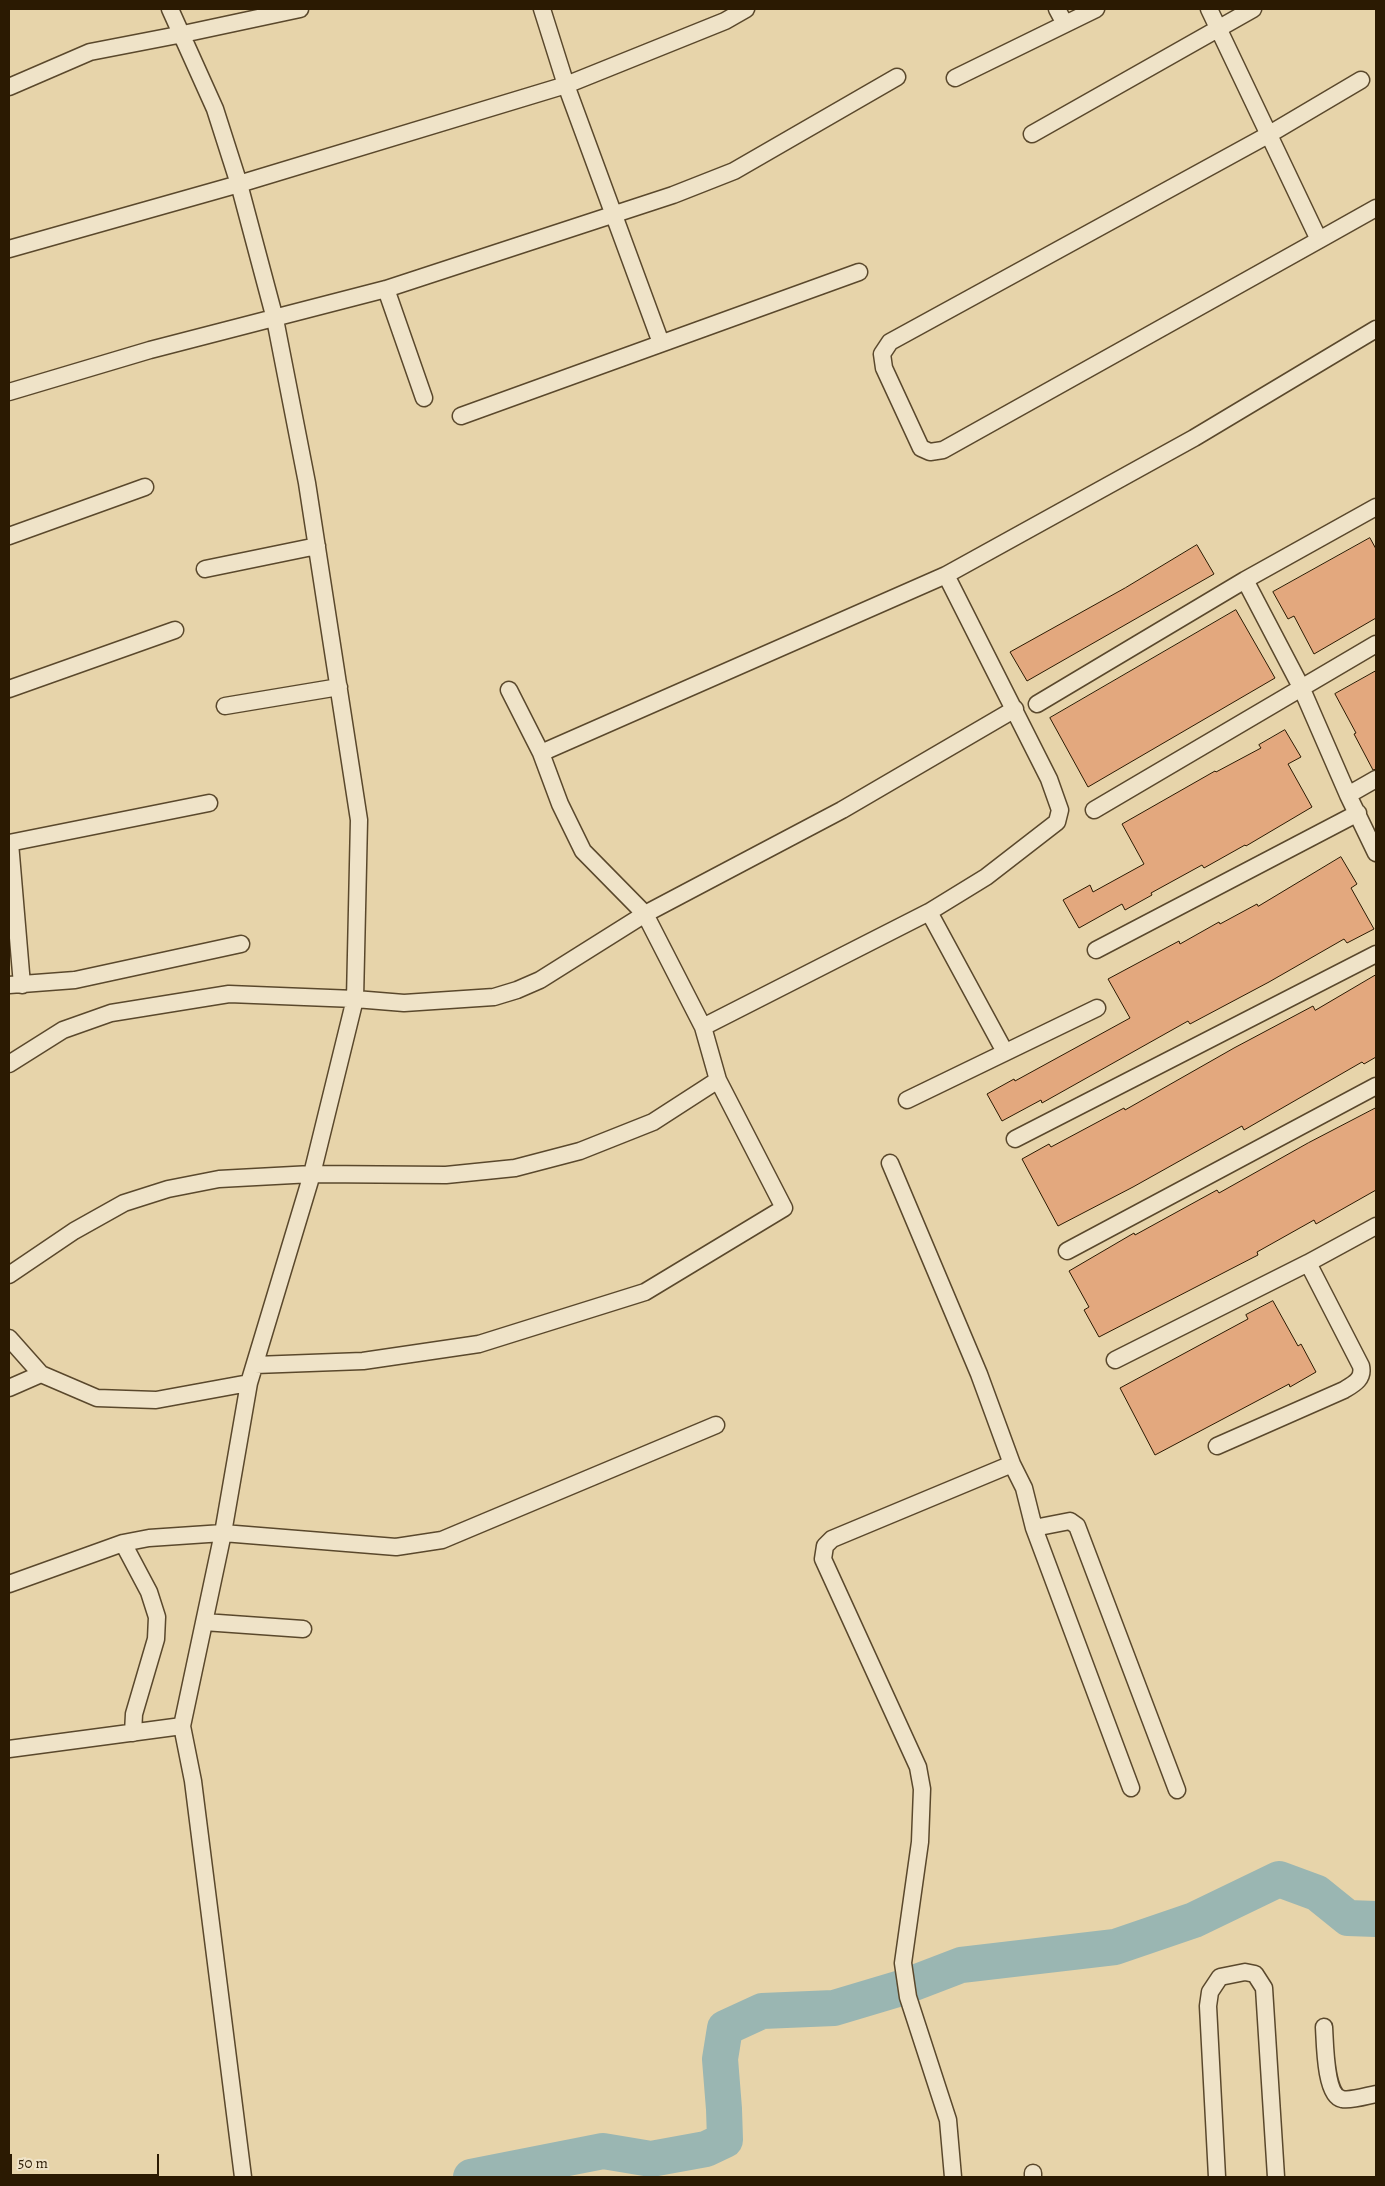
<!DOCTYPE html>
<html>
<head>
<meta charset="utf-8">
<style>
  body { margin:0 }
  #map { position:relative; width:1385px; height:2186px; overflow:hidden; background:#e7d4aa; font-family:Alegreya,serif }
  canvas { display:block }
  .frame { position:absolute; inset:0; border:10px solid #2b1a02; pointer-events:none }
  .scale { position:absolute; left:10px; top:2154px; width:149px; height:22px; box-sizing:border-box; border:2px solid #2b1a02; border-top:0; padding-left:6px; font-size:15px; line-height:18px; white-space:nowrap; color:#2b1a02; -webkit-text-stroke:4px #efe3c8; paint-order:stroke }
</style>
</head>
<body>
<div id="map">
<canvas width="1385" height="2186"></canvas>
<div class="frame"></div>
<div class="scale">50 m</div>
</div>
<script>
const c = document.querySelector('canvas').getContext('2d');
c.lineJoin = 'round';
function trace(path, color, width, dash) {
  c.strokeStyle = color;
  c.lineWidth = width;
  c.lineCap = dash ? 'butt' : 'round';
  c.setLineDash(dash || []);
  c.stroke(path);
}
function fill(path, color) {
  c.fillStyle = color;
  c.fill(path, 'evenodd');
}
trace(new Path2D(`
  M471,2177l132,-26 48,8 55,-10 19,-9 -1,-31 -4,-50 5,-31 37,-17 72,-3 67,-20 60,-23 154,-18 79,-27 85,-41 38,14 31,25 28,1`), '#9ab6b2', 36);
const building = new Path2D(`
  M1370,538l6,11v69l-62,36 -20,-38 -6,3 -15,-27z
  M1197,545l17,29 -187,107 -17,-29 115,-64z
  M1236,610l39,68 -187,109 -38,-69z
  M1376,671v98l-3,1 -19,-36 2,-1 -21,-39z
  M1285,730l16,27 -13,7 24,43 -66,39 -1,-1 -41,23 -2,-3 -51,28 1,2 -27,15 -3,-6 -43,24 -16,-28 27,-15 3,7 51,-28 -22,-40 93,-53 1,1 45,-24 -2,-3z
  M1341,857l16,27 -6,4 23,41 -27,14 -3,-4 -75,43 -79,42 -2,-3 -146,82 -1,-3 -39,21 -15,-27 27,-15 1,2 115,-63 -22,-39 71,-38 1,3 39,-22 1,2 37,-20 1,2z
  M1376,975v82l-12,7 -2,-2 -118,68 -2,-4 -109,61 -75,39 -36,-67 27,-15 2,3 73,-39 1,2 109,-62 79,-42 2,4z
  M1376,1108v82l-60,34 -2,-4 -57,32 1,3 -159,82 -15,-27 5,-3 -20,-36 65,-38 1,2 82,-45 2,3 89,-50z
  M1273,1301l25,45 3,-2 15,28 -26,15 -1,-3 -134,71 -35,-67 128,-69 -2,-4z`);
fill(building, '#e3a87e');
trace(building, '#2b1a02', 1);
const street = new Path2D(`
  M170,9l45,100 24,75 36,135 32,164 52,337 -4,179 -43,175 -63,209 -26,150 -41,193 11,55 50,396
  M542,9l24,76 95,258
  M1057,9l8,15
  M1209,9l110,231 -376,210 -13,2 -9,-4 -37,-80 -2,-14 8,-12 378,-207 93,-55
  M955,78l141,-69
  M9,87l81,-35 93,-18 117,-25
  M1032,134l221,-125
  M1319,240l57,-32
  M9,249l230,-65 327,-99 159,-64 21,-12
  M386,289l38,109
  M9,392l141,-42 236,-61 287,-94 61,-24 163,-94
  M461,416l398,-144
  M9,536l136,-49
  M205,569l112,-23
  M1245,580l56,107 47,108 28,58
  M9,689l166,-59
  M1037,704l208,-124 131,-73
  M225,706l114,-19
  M541,753l405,-178 248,-137 182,-109
  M1348,795l28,-16
  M1094,810l282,-166
  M9,843l200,-40
  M10,843l12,142
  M929,912l76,140
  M1096,950l262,-137
  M9,985l66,-5 166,-36
  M703,1027l226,-115 57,-35 71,-55 3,-12 -11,-31 -103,-204
  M9,1064l54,-34 48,-17 118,-19 126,5 49,4 90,-6 23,-7 23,-10 105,-66 197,-104 173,-101
  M907,1100l190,-92
  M1015,1139l361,-185
  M890,1163l89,211 33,90
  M1067,1251l309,-165
  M9,1275l65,-44 50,-28 44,-14 51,-10 93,-5 134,1 69,-7 65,-17 73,-29 65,-42
  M9,1338l32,36
  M1115,1360l193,-97 68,-37
  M255,1365l108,-4 116,-17 166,-52 139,-84 -66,-128 -15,-53 -58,-113 -62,-63 -23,-47 -19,-51 -32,-63
  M9,1388l32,-14 56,24 29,1 30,1 93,-17
  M1217,1446l127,-56c10,-6 20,-11 17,-24l-53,-103
  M1034,1528l36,-7 7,5 100,264
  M123,1543l26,49 8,25 -1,22 -22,75 -1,19
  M9,1584l114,-41 26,-5 74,-5 173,14 46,-7 274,-115
  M204,1622l99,7
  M9,1749l173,-23
  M1324,2027c1,15 1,69 18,72 9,2 24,-3 34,-5
  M1033,2173v4
  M953,2177l-5,-57 -40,-123 -5,-34 17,-121 2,-53 -4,-22 -95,-208 2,-13 7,-7 180,-75 12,24 10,40 97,260
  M1217,2177l-9,-171 2,-14 10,-15 25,-5 10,2 9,14 12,189`);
trace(street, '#5a482c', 19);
trace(street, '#efe3c8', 16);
</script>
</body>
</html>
